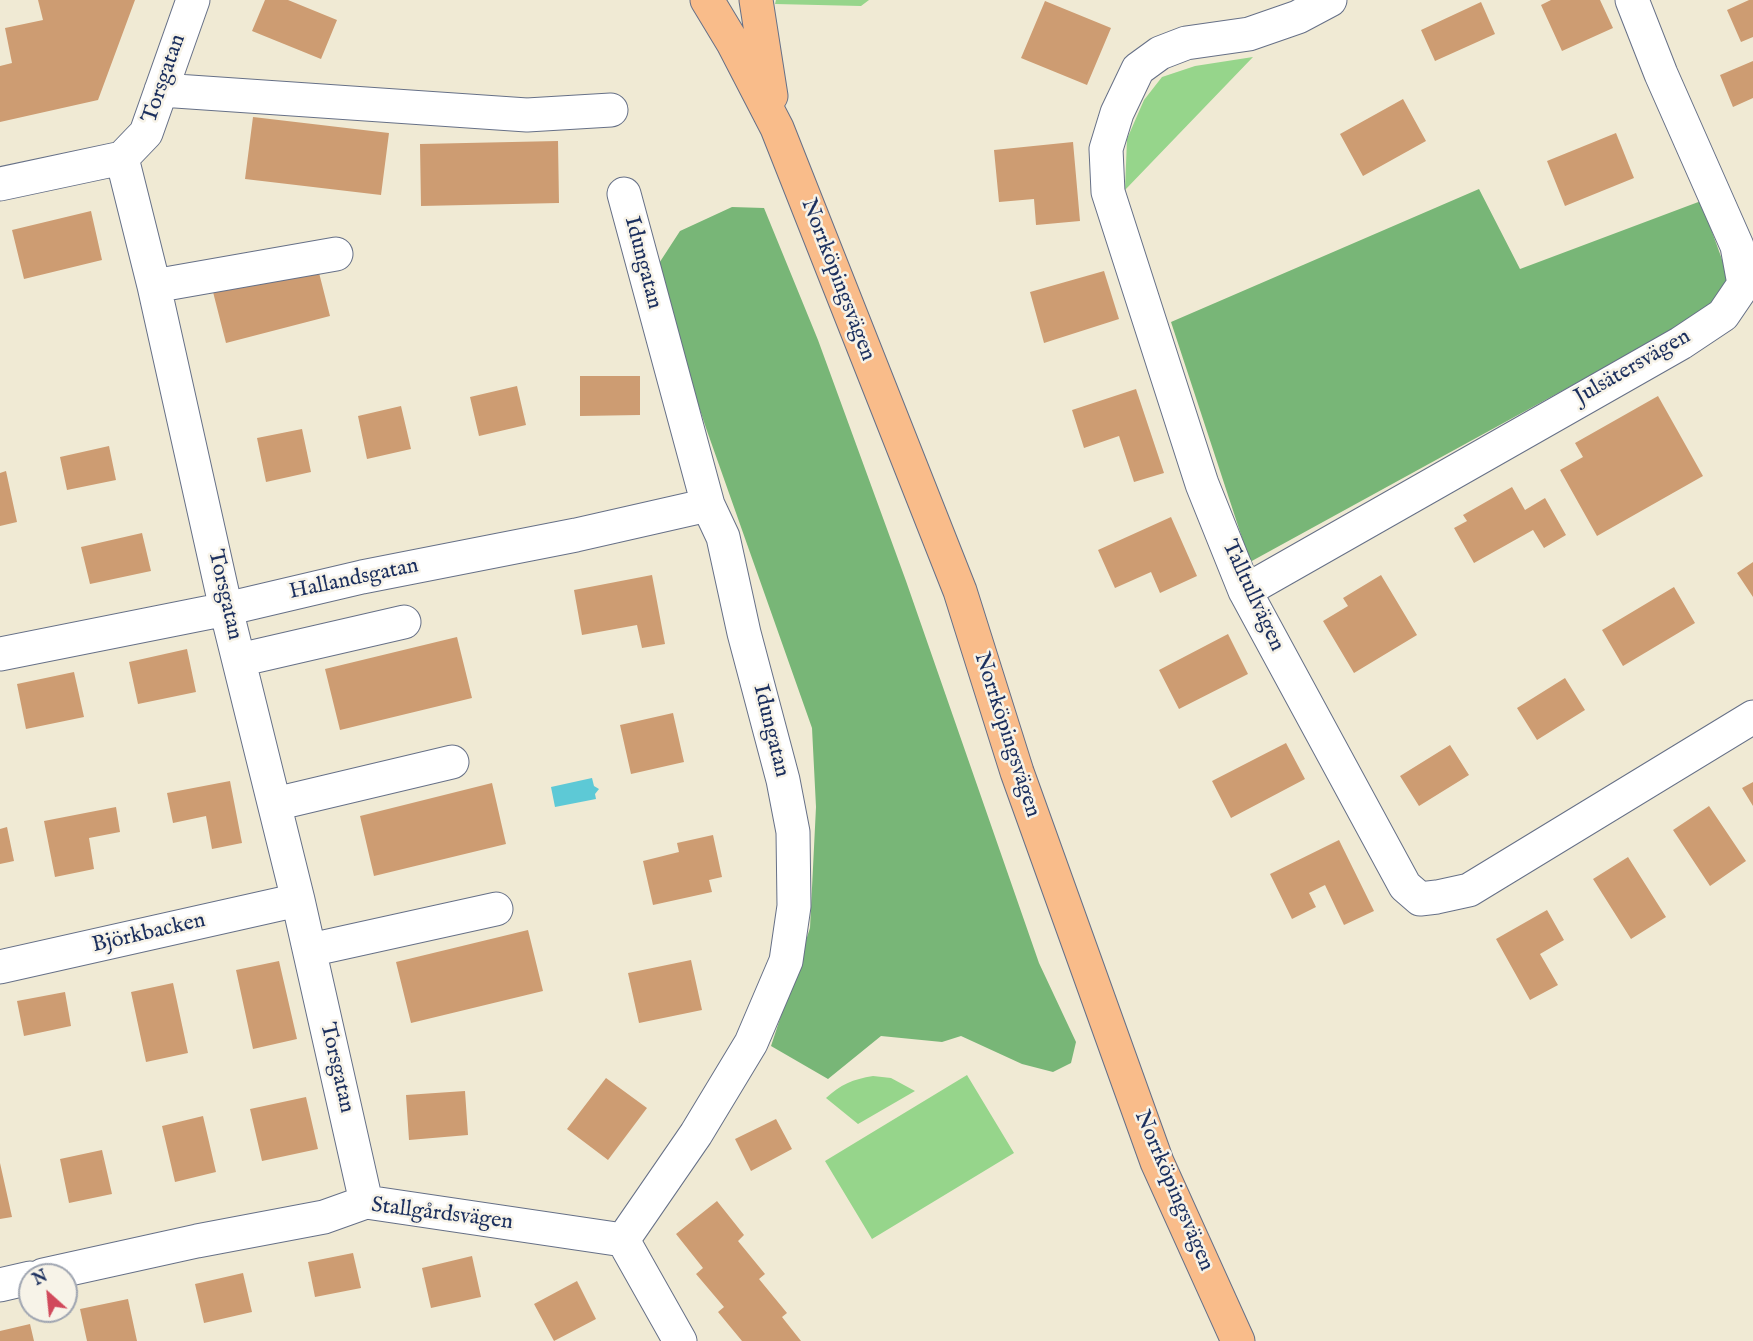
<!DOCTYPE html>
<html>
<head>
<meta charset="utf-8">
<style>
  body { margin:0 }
  #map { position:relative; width:1753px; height:1341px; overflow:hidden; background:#f0ead4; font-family:"IM FELL English",serif }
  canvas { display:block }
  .north { position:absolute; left:18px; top:1263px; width:60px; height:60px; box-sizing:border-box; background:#f7f3e8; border:2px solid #9fa5b1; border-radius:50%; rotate:333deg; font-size:16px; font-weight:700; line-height:24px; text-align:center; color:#1b2f5e }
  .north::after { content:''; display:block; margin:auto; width:21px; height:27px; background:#d1495b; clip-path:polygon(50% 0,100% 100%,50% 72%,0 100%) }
</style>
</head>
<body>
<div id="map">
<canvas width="1753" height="1341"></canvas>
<div class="north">N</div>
</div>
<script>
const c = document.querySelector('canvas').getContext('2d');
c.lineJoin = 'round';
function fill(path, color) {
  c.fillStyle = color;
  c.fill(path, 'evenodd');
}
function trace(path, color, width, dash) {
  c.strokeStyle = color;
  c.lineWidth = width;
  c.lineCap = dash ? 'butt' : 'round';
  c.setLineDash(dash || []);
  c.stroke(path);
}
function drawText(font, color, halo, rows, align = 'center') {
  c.font = font + ' "IM FELL English",serif';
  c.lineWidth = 5;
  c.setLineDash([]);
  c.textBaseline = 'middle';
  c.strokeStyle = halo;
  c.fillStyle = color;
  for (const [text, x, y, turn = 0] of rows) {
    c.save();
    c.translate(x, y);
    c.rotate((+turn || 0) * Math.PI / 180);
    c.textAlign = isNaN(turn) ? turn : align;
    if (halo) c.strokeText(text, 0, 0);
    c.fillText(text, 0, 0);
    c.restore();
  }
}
fill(new Path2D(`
  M776,0h93l-8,6 -86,-2z
  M1253,57l-128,133 2,-51 17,-39 18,-23 33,-11z
  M967,1075l47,78 -142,86 -47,-78z
  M873,1076l18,2 24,13 -57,33 -32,-26c14,-13 27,-19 47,-22z`), '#96d58b');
fill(new Path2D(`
  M1479,189l41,80 181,-68 28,78 -15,23 -41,28 -423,232 -79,-240z
  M732,207l32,1 54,132 88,241 133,382 37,79 -5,21 -18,9 -31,-8 -61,-28 -19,6 -61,-6 -53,43 -57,-33 39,-118 6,-121 -4,-79 -106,-300 -52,-157 26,-40z`), '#78b677');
fill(new Path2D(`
  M592,778l2,8 5,3 -4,5 1,5 -41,8 -4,-20z`), '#5dc9d6');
fill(new Path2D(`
  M38,0h97l-37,100 -98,22v-56l12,-3 -7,-35 38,-8z
  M265,0h23l49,20 -16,39 -69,-28z
  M1551,0h49l13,28 -51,23 -21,-46z
  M1749,0h4v37l-12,5 -14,-32z
  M1045,1l66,27 -24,57 -66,-27z
  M1481,2l14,32 -60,27 -14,-31z
  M1753,61v37l-20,9 -13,-32z
  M1403,99l23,42 -63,35 -23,-42z
  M253,117l136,16 -8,62 -136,-16z
  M1616,133l18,45 -69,28 -18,-45z
  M558,141l1,62 -138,3 -1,-62z
  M1073,142l7,79 -44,4 -2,-26 -35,3 -5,-52z
  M91,211l11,49 -78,19 -12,-49z
  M316,261l14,55 -104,27 -14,-55z
  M1104,271l15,48 -75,24 -14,-51z
  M580,376h60v39l-60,1z
  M517,386l9,39 -47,11 -9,-39z
  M1136,389l28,84 -30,9 -15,-46 -35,12 -12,-38z
  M1658,396l45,80 -106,60 -37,-66 23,-13 -8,-14z
  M401,406l10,43 -44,10 -9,-43z
  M302,429l9,43 -45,10 -9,-44z
  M109,446l7,34 -49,10 -7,-33z
  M6,471l11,51 -17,4v-53z
  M1512,487l13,23 20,-12 21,37 -22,13 -11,-18 -59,33 -20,-35 13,-7 -4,-6z
  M1171,517l26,59 -37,17 -9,-21 -36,16 -17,-38z
  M142,533l9,38 -61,13 -9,-37z
  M1753,562v35l-16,-24z
  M652,575l13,69 -23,4 -5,-23 -55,10 -8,-45z
  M1381,575l36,60 -63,38 -31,-52 25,-15 -5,-8z
  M1674,587l21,36 -72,43 -21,-36z
  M1228,634l20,40 -69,35 -20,-39z
  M457,637l15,61 -132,32 -15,-61z
  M187,649l9,43 -58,12 -9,-42z
  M74,672l10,45 -58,12 -9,-45z
  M1565,678l20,32 -48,30 -20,-32z
  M673,713l11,49 -53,12 -11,-49z
  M1286,743l19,36 -74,39 -19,-37z
  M1450,745l19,30 -50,31 -19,-30z
  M230,781l12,62 -30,6 -6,-33 -33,7 -6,-30z
  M1753,782v24l-11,-18z
  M492,783l14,61 -132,32 -14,-60z
  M1709,806l37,55 -36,25 -37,-56z
  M116,807l4,25 -31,6 5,31 -39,8 -11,-56z
  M7,827l7,34 -14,3v-35z
  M713,835l9,42 -13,3 3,12 -59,13 -10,-44 36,-9 -2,-9z
  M1339,840l35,71 -30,14 -19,-40 -16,8 7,14 -24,12 -22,-45z
  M1628,857l38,60 -35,22 -38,-60z
  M1547,910l17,30 -24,14 18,31 -28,15 -34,-61z
  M528,930l15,61 -132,32 -15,-61z
  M691,960l11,50 -63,13 -11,-50z
  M279,961l18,78 -44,10 -17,-79z
  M173,983l15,70 -42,9 -15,-70z
  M65,992l6,34 -47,10 -7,-35z
  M606,1078l41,30 -39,52 -41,-31z
  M465,1091l3,44 -59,5 -3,-45z
  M306,1097l12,52 -56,12 -12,-52z
  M203,1116l13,56 -41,10 -13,-56z
  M776,1119l16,30 -41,22 -16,-32z
  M102,1150l10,44 -43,9 -9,-44z
  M0,1163l12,54 -12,2z
  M717,1201l27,34 -6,6 27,33 -6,5 28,34 -5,4 19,24h-59l-24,-29 6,-5 -28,-33 7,-6 -27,-34z
  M353,1253l8,35 -46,9 -7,-35z
  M472,1256l9,41 -50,11 -9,-40z
  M243,1273l9,39 -48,11 -9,-39z
  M577,1281l19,38 -42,22 -20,-37z
  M128,1299l9,42h-50l-7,-32z
  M30,1324l4,17h-34v-10z`), '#cd9c72');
const minor = new Path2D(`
  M193,0l-47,133 -24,25 32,128 72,323 72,291 68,302
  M1330,0l-32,17 -49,17 -63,9 -26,10 -22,16 -21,44 -11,36 2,43 94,292 43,107 160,295 15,13 17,-2 32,-7 284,-173
  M161,90l366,25 84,-5
  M0,184l122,-26
  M154,286l182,-32
  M1245,591l436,-248 42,-28 21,-31 -7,-38 -76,-172 -29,-74
  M0,654l226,-45 136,-32 214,-42 132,-30
  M239,660l165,-38
  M275,804l177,-42
  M310,950l186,-41
  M0,967l298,-67
  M623,1240l73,-106 55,-91 35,-82 8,-55 -1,-74 -10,-52 -39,-147 -21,-96 -15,-32 -84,-311
  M43,1275l154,-34 127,-24 42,-15 257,38 57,101
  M0,1285l30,-7`);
const major = new Path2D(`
  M707,0l26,43 44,85 183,463 57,181 140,390 81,179
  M756,0l15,96`);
trace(minor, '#667087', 35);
trace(major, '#667087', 35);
trace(minor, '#fff', 33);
trace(major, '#f9bc8a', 33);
drawText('22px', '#1b2f5e', '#f7f3e8', [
  ["Torsgatan",165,79,-71],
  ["Idungatan",642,263,75],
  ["Norrköpingsvägen",837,280,69],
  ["Julsätersvägen",1633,368,-30],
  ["Hallandsgatan",354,580,-12],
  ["Torsgatan",224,595,77],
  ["Talltullvägen",1252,596,65],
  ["Idungatan",770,731,76],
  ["Norrköpingsvägen",1006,735,72],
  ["Björkbacken",149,934,-13],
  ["Torsgatan",336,1068,77],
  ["Norrköpingsvägen",1173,1191,67],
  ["Stallgårdsvägen",442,1215,7]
]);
</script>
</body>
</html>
